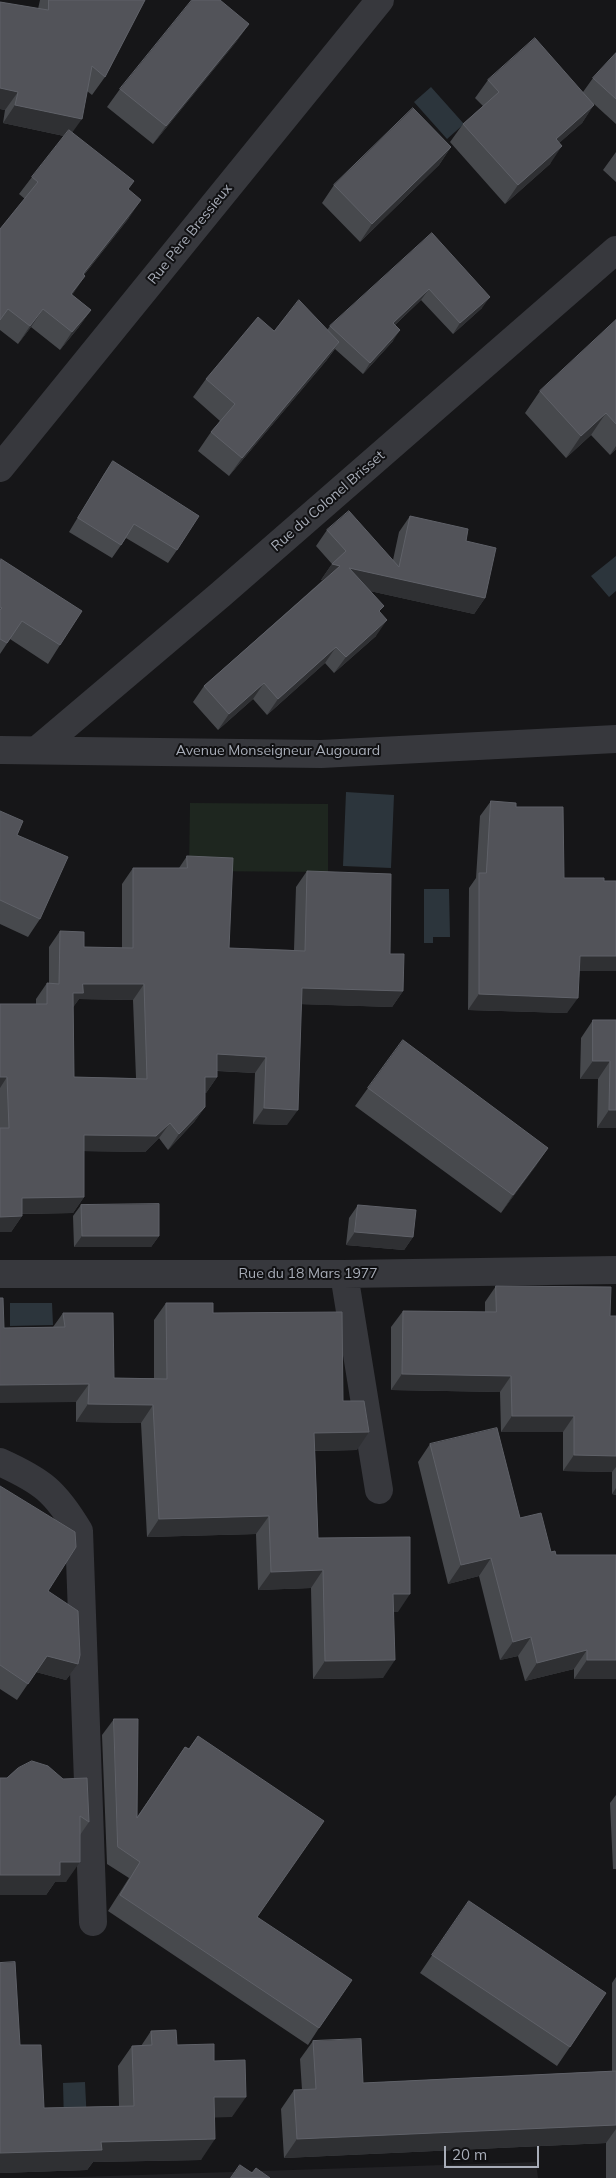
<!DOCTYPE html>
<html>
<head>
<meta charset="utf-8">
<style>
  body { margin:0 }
  #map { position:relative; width:616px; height:2178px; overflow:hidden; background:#161618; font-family:Mulish,sans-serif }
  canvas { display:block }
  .scale { position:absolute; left:444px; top:2146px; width:95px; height:22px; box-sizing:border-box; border:2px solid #a8adb8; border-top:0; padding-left:6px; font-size:15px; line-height:18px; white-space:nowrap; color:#a8adb8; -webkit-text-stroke:4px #111113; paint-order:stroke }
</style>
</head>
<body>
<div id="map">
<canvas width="616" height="2178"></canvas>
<div class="scale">20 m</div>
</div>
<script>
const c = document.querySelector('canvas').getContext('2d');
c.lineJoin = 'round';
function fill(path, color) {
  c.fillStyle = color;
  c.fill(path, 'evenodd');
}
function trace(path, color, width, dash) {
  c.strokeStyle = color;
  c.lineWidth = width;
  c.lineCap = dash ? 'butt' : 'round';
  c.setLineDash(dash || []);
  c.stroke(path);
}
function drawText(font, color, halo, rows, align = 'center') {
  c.font = font + ' Mulish,sans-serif';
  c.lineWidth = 4;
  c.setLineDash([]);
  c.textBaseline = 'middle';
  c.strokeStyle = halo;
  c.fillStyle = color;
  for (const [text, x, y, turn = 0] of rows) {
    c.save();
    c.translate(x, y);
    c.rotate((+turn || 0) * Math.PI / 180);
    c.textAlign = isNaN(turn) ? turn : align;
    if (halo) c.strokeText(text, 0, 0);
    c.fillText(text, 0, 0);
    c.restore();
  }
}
fill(new Path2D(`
  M536,2162l2,16h-490z`), '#222225');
fill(new Path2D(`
  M190,803l138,1v68l-139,-1z`), '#1e261f');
fill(new Path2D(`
  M431,87l33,37 -17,15 -33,-37z
  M616,556v35l-7,6 -18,-21z
  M346,792l48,3 -3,73 -48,-2z
  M424,889h25l1,48h-17v6h-9z
  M10,1303h42l1,22 -43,1z
  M85,2082l2,41 -23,1 -1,-41z`), '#2c353c');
trace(new Path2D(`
  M0,468l380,-468
  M0,750l321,4 295,-15
  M37,750l183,-155 396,-345
  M0,1274h344l272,-4
  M344,1274l35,216
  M0,1462c42,19 55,29 79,69l14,391`), '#37383d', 28);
fill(new Path2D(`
  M40,0h105l-40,77 -13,18 -5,-4 -15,41 57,58v28l-45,57 -12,20 19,15 -13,18 -18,22 -29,-23 -13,17 -18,-14v-101l25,-30 -6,-5 13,-17 32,-41 -61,-13 2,-13 -5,-1v-107l38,7z
  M249,24l-13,18 -83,102 -46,-37 13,-18z
  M616,53v71l-22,-20 -12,19 -23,20 -9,21 -45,40 -55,-62 13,-18 20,-18 -8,-8 13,-18 95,12 10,-14z
  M451,147l-12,18 -79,77 -38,-39 12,-18z
  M616,152v30l-13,-12z
  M432,233l50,75 -29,26 -32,-34 -26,25 -2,16 -30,33 -28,-25 -9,12 -97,115 -31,-25 13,-19 9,-11 -27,-24 13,-18 68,-48 53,-1 3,-4z
  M616,320v129l-6,6 -19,-20 -25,23 -41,-45 15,-22z
  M113,461l64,89 -9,13 -42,-25 -14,20 -43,-26 35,-58z
  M410,516l56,25 19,57 -11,16 -104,-23 10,21 -4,24 -42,37 -9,-10 -58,52 -14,-16 -35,31 -25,-28 11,-16 119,-106h-2l11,-16 -16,-18 11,-16 66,30 6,-28z
  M0,560l60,85 -12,19 -38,-25 -10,15z
  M491,801l25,6 48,71 40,3h12v90h-37l-12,42 -99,-3 1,-122 7,-10 4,-62z
  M0,811l17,24 23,84 -12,18 -28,-13z
  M187,856l42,92 65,2 2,-63 11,-16 83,83 13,37 -11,16 -90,-3 -15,121 -34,-1 2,-51 -38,-2v6l-11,16 -1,-1v15l-11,15 -26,28 -9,-12 -14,14 -61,-1v46l-11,16 -51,1v2l-11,16h-11v-228h36v-5l11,-16h2v-36l11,-16 24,16 38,1v-64l11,-16h46zM79,999l54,1 3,78 -62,-1 -1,-70z
  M593,1020h23v108h-19l1,-49h-18l1,-41z
  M368,1088l180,60 -47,65 -146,-107z
  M81,1205l78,31 -8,11h-77l-1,-31z
  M358,1205l55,32 -9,13 -58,-5 3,-27z
  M496,1286l114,30h6v179l-4,-1v-22l-49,-1v-39h-62l-1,-40 -109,-2v-63l12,-16 82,1v-10z
  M166,1303l47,10 130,88 14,49 -42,1 3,87 80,74h-4l-11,66 -70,1 -2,-91 -53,2 -2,-56 -109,3 -6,-114 -65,-1v-20l-72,-74 49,-1 10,-14 51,65h40v-58z
  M430,1444l90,74 31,34 5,3h60v124h-42v-10l-49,12 -7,-25 -18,4 -21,-84 -31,8 -30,-122z
  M0,1486l48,105 30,73 -12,16 -30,-8 -19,28 -17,-11z
  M114,1719l23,98 48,-70 4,2 9,-13 59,181 62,111 -11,17 -200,-134 21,-33 -22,-14 -5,-129z
  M18,1768l71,54 -9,13 -14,47h-11l-9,13h-46v-117h7z
  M616,1795v74h-3l-3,-66z
  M469,1901l101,146 -13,19 -137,-93z
  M616,1977v201h-10v-35l-322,15 -3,-49 13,-19h8l-2,-31 13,-18 50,42 249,-12v-88z
  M151,2031l26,14 37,16 18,56h-18l-13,43 -108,2 -6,8 -87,3 20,-128 24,63 75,-2 -1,-40 14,-20h9z`), '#47494d');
fill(new Path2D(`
  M249,24l-13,18 -83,102 13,-18z
  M0,88l18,4 -13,18 -5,-1z
  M15,105l67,14 -13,18 -66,-14z
  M594,105l-12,18 -39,34 13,-18z
  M562,146l-12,18 -45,40 13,-19z
  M451,147l-12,18 -79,77 12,-18z
  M141,200l-12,18 -59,74 13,-18z
  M85,276l-12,18 -14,18 12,-18z
  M429,289l-8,11 -36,34 8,-11z
  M490,297l-8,11 -29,26 7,-11z
  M43,309l-12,18 -13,17 12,-18z
  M91,310l-13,18 -18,22 12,-18z
  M400,330l-7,11 -30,33 7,-11z
  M339,342l-13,19 -97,115 13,-18z
  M606,413l-15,22 -25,23 15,-22z
  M616,446v3l-6,6z
  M332,564l8,2 -12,16 -7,-2z
  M349,568l136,30 -11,16 -136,-30z
  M387,620l-11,16 -42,37 12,-16z
  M336,647l-11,16 -58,52 11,-16z
  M264,683l-11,16 -35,31 11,-16z
  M580,956h36v15h-47z
  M83,984h61l-11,16 -54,-1 -7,10 1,-16z
  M302,988l101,3 -11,16 -100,-3z
  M479,994l99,4 -11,15 -99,-3z
  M217,1054l49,3 -11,16 -49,-3z
  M593,1061h17l-12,18h-18z
  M0,1077h7l-7,11z
  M205,1077h12l-11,16 -12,-1z
  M205,1107l-11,15 -26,28 11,-16z
  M264,1108l34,2 -11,15 -34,-1z
  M609,1110h7v18h-19z
  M170,1123l-11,15 -14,14 -72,-1 11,-16z
  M548,1148l-12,18 -35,47 12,-18z
  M84,1197l-11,16 -62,1 11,-16z
  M22,1216l-11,16h-11v-15z
  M355,1232l58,5 -9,13 -58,-5z
  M82,1236h77l-8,11h-77z
  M402,1374l109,2 -11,16 -109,-2z
  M89,1384l-13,18 -76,1v-18z
  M88,1404l65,1 -12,18 -65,-1z
  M512,1416h62l-11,16h-62z
  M369,1432l-12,18 -55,1 12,-18z
  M574,1455l42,1v11l-4,5 -49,-1z
  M616,1488v7l-4,-1z
  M269,1516l-13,18 -109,3 12,-18z
  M491,1558l-12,18 -31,8 13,-19z
  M323,1570l-12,18 -53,2 13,-18z
  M393,1594h17l-12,18h-17z
  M531,1637l-13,19 -18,4 13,-18z
  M587,1650l-13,19 -49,12 12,-18z
  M47,1656l31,8 -12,16 -30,-8z
  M395,1660l-12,18 -70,1 12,-18z
  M587,1660h29v19h-42z
  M60,1862h20l-14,20h-11l-9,13h-46v-20z
  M214,2097h32l-14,20 -33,1z
  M616,2125v4l-10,14 -322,15 13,-19z
  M215,2139l-14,21 -108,2 -6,8 -87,3v-20l101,-11z`), '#2f3033');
const building = new Path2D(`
  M49,0h96l-40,77 -13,-11 -10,53 -67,-14 3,-13 -18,-4v-86l48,8z
  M192,0h28l29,24 -83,102 -46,-37z
  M535,38l59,67 -38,34 6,7 -44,39 -55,-61 36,-32 -11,-12z
  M616,53v46l-23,-21z
  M413,108l38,39 -79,77 -38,-39z
  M69,130l65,51 -6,8 13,11 -58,74 2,2 -14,18 20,16 -19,22 -29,-23 -13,17 -22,-17 -8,11v-91l38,-47 -6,-5z
  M432,233l58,64 -30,26 -31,-34 -36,34 7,7 -30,33 -40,-37z
  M299,300l40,42 -97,116 -31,-26 24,-28 -29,-25 52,-62 16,14z
  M616,320v104l-10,-11 -25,23 -41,-45z
  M113,461l86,55 -22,34 -43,-26 -13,21 -43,-27z
  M349,511l50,56 11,-51 58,13 -2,12 30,7 -11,50 -136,-30 35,38 -5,5 8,9 -41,37 -10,-10 -58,52 -14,-16 -35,31 -25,-28 136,-120 -8,-2 14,-13 -19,-21z
  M1,559l81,52 -22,34 -38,-24 -15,22 -7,-4v-29l2,-2 -2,-1v-47z
  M491,801l25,2v4h47l1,71h40v3h12v75h-36l-2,42 -99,-4v-121h7z
  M0,811l23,10 -6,14 51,22 -28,62 -40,-19z
  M187,856l46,2 -4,90 76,3 2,-80 84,3 -1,80h14l-1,37 -101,-3 -4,122 -34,-2 2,-51 -49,-3v23h-12v30l-26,27 -9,-11 -14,13 -72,-1v62l-62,1v18l-22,1v-89h9l-2,-51h-7v-73h47v-21l12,1 1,-53 24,1v15l49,1v-80h54zM83,984h61l3,95 -73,-2 -1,-84h10z
  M593,1020h23v90h-7l1,-49h-17z
  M403,1040l145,108 -35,47 -145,-107z
  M159,1204v32h-77l-1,-31z
  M358,1205l58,5 -3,27 -58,-5z
  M496,1286l115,1 -1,29h6v140l-42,-1v-39h-62l-1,-40 -109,-2 1,-63 93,1z
  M0,1298h3l1,30 61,-1 -2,-14h50l1,65 53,1 -1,-76h47v10l129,-1 1,89h21l5,31 -55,1 4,105 92,-1v57h-17l2,66 -70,1 -2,-91 -52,2 -2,-56 -110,3 -6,-114 -65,-1 1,-20 -89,1z
  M497,1428l23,90 21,-5 10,39 4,-1 1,4h60v105h-29v-10l-50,13 -6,-26 -18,5 -22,-84 -30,7 -31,-121z
  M0,1486l75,46 1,15 -28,44 30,20 2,44 -2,9 -31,-8 -19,28 -28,-19z
  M114,1719h24l-1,99 48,-71 4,2 9,-13 126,85 -67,96 95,63 -33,48 -199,-133 20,-33 -22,-15z
  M32,1761l16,5 15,13 24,-1 2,44 -9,-6v46h-20v13h-60v-97h7l11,-10z
  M469,1901l137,92 -36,54 -138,-92z
  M15,1962l5,83h21l3,63 90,-2 -2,-60 20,-1 -1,-14 25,-1 1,15 37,-1v17l31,-1 1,37h-32l1,42 -114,3 1,8 -102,3v-190z
  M361,2039l2,44 253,-12v54l-319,14 -3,-49 22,-1 -3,-48z
  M240,2165l12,8 4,-5 14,10h-39z`);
fill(building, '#525359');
trace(building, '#5f6168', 1);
drawText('14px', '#a8adb8', '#111113', [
  ["Rue Père Bressieux",190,234,-51],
  ["Rue du Colonel Brisset",328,501,-41],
  ["Avenue Monseigneur Augouard",278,751],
  ["Rue du 18 Mars 1977",308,1274]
]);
</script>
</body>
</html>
